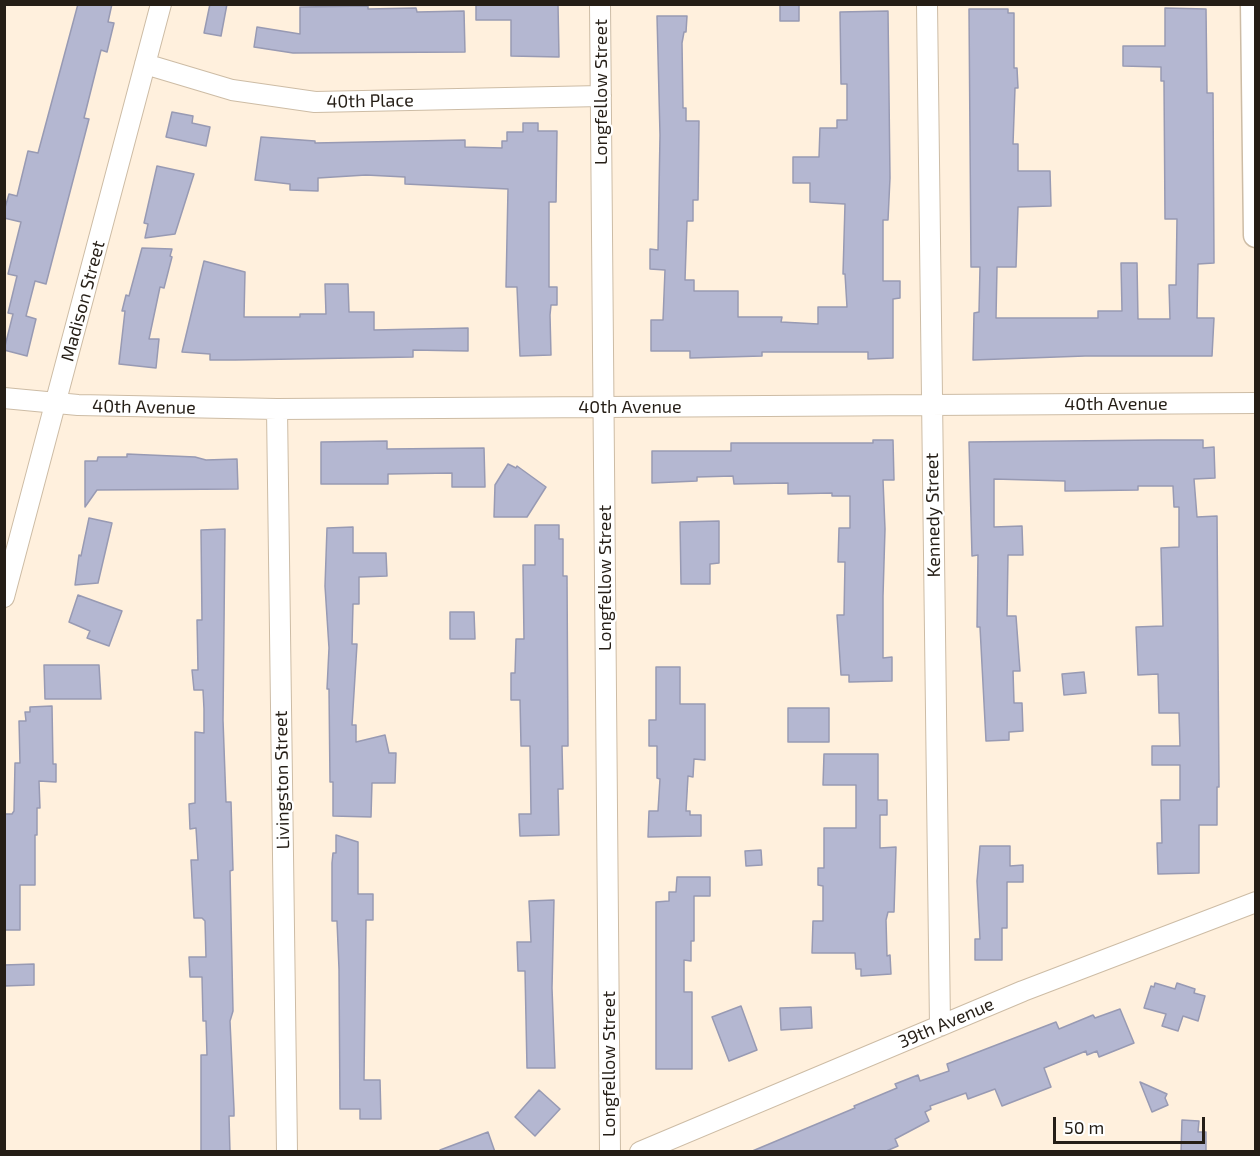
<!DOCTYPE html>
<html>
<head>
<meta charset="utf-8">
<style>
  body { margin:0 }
  #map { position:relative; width:1260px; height:1156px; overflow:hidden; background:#fff0dd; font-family:"Exo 2",sans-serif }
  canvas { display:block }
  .frame { position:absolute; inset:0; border:6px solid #251e16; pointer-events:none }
  .scale { position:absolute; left:1053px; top:1117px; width:152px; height:27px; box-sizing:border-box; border:3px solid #251e16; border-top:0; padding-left:8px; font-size:18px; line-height:21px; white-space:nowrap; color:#251e16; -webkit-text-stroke:4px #fff; paint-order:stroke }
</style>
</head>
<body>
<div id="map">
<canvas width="1260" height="1156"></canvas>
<div class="frame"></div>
<div class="scale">50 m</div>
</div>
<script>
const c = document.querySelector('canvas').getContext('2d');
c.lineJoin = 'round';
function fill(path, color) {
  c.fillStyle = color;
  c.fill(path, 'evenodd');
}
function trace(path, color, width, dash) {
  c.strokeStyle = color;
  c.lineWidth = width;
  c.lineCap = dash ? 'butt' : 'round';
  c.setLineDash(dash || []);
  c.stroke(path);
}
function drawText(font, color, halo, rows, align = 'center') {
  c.font = font + ' "Exo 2",sans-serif';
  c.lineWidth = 4.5;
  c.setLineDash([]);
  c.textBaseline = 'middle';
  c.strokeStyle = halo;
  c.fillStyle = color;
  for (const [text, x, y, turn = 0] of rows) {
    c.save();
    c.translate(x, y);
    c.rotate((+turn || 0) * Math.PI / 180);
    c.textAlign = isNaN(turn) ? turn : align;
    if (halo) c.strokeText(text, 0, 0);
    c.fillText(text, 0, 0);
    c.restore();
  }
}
const building = new Path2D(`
  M78,4h34l-4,18 6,1 -7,29 -6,-2 -17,68 5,1 -43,165 -11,-3 -9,35 10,3 -9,37 -23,-6 9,-36 -5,-1 9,-37 -9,-2 13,-52 -17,-4v-7l5,-17 8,2 11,-45 10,2z
  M210,4h17l-6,32 -17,-3z
  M476,4h82l1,53 -48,-1v-36h-35z
  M780,4h19v17h-19z
  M368,6v3l48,-1 1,4 47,-1 1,41 -172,1 -39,-6 3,-20 43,7v-27z
  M1165,8l41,1 1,84h6l1,170 -16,1 -1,54h17l-2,38h-127l-112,4 1,-47 5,-1 1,-45h-9l-2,-258h39v4h6v55h3l1,20h-3l-2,56h5v27h32l1,35 -33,1 -2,60h-19l-1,51h102v-7h24l-1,-48h16l1,56h32l-1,-34h7l1,-66h-12l-1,-138h-3v-14l-38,-1v-20h42z
  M888,11l2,167 -2,42h-5v61h17v17l-7,1v59l-25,1v-7h-106v4l-72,2v-7h-39v-31h12l2,-50 -15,-1v-20l8,1 2,-115 -3,-119h30l-1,16h-2l-2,11 1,65h3v13h13l-1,79h-5v21h-6l-2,59h9v11h44v26h44l-1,5 37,2v-17h29l-2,-33h-2l2,-70 -35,-2v-19h-17v-26h26l1,-29h17v-8h10v-36h-6l-1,-72z
  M172,112l21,4 -1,7 18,4 -4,19 -40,-9z
  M523,123h15v8h19l-1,71h-7v85h8v18h-6l-1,10 1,40 -31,1 -3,-69h-11l2,-98 -103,-5v-7l-39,-2 -48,3v13l-28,-1v-6l-35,-4 6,-43 54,4v2l150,-3v7l37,1v-7h5v-9h16z
  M157,166l37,8 -19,60 -30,4 3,-14 -4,-1z
  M142,248l30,1 -2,7 2,1 -8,31 -4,-1 -11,52h10l-3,29 -37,-4 6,-53h-3l4,-16 3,1z
  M204,261l41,11 -1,45h56v-3h26l-1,-30h23l1,28h25v18l94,-2v23l-55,-1v7l-178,3h-25v-6l-28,-2z
  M873,440h20l1,40h-11l2,49 -2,67v62l9,-1v24l-43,1v-7h-8l-4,-60h7l1,-53h-7l1,-34h11v-32h-18v-3l-44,1v-11l-54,1 -1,-8 -36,1v4l-45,2v-32h79v-8h142z
  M1159,440h44v8l11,-1 1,31 -21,1 3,38 20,-1 2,271h-2v38h-18v48l-41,1 -1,-31h5l-1,-43h19v-35h-28v-19h28l-1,-33h-20l-1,-39 -20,1 -2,-48 27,-1 -2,-78 18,-1v-40h-5l-1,-21h-35v4l-73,1v-10l-71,-2v48l28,-1 1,29h-15l-1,61h9l4,55h-7l1,32h8l1,28 -14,1v8l-23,1 -6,-114h-3l1,-72 -6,1 -3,-114z
  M387,441v8l97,-1 1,39h-33v-14l-64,1v10h-67v-42z
  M127,454l68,3 11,3 31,-1 1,30 -141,1 -12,17v-46h12l1,-4h29z
  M508,464l8,4 1,-2 29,21 -19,30h-33l1,-32z
  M89,518l23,5 -14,60 -23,2 4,-30 2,1z
  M719,521v42l-9,1v20h-29l-1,-62z
  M535,525h24v14h4v37h4l1,170h-6l1,43h-5l1,46 -39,1 -1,-22h12l-1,-68h-9l-1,-46h-9v-27h4l1,-34h8l-1,-74h12z
  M353,527v26h33l1,23 -28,1v27h-6l-1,40h5l-5,81h4v17l29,-7 4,18h7l-1,30h-23l-1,34 -38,-1v-34h-3l-1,-93h-2l2,-41 -4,-62 2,-58z
  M225,529l-2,191 3,82h5l2,68 -3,1 3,140 -3,10 4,88v7h-5l1,36h-29v-97h6l-1,-34h-3l-1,-44h-12l-1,-20h17l-1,-36 -3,-3h-8l-3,-58h7l-2,-32 -6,1 -1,-25 6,-1v-71l9,1v-24l-1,-19h-9l-2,-20h6l-1,-50h5l-1,-90z
  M78,595l44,16 -13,35 -22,-8 3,-7 -21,-9z
  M450,612h24l1,27h-25z
  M44,665h55l2,34h-56z
  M656,667h24v37h25v56l-11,-1 -1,18 -5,-1 -2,35h4v4h11v21l-53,1 1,-26h9l2,-32 -3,-1v-32h-8v-26h7z
  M1084,672l2,21 -22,2 -2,-21z
  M52,706l1,58h3v18l-17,-1 1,27h-3v27h-2v50h-15v45h-16v-116h8l2,-3 1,-48h5l-1,-42h7l-1,-9h5v-5z
  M788,708h41v34h-41z
  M824,754h54v46h9v15h-7v33l16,-1 -2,65h-6l-2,8 1,36 3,-1 1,19 -30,2v-7h-5l-1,-16h-43l1,-32h10v-35l-5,-1v-17h6v-40h32v-43h-33z
  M336,835l22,7v52h15v26h-7l-2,160h16l1,39h-21v-10h-20l-1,-140 -2,-48h-5v-58l1,-10h3z
  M980,846h30v20l13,-1v17h-16v46h-5v32h-27v-21h5l-3,-58z
  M761,850l1,15 -16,1 -1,-15z
  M677,877h33v19h-16v45h-3v20l-7,-1v32h8v77h-36v-167l13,-1v-9h7z
  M554,900l-2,88 3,80h-28l-2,-97h-7l-1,-29h14l-2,-41z
  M34,964v21l-30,1v-21z
  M1155,983l20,6 2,-6 18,6 -1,4 11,3 -7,25 -15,-5 -5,15 -16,-5 4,-12 -22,-6 7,-22 3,1z
  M741,1006l16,44 -28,11 -17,-44z
  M811,1007l1,21 -31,2 -1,-22z
  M1120,1009l14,34 -35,14 -2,-6 -10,4 -1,-4 -42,17 7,19 -49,19 -7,-17 -27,10 -2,-6 -36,13 1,3 -6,3 4,9 -34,18 3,7 -14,6h-134l105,-44 -1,-2 43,-18 -2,-4 23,-9 2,6 29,-10 -2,-7 109,-42 3,7 34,-14 2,3z
  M1140,1082l27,12 -2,4 3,7 -16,7z
  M539,1090l21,19 -25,27 -20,-19z
  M1182,1120l17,1 -1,11h8v20h-25z
  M488,1132l7,20h-55v-2z`);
fill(building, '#b4b7d1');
trace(building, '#989ab3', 1.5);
const minor = new Path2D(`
  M600,4l10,1148
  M927,4l13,1022
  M145,64l87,26 83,12 286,-6
  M4,398l74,7 199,4 979,-6
  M277,409l10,743
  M4,597l157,-593
  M640,1152l383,-161 233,-89`);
const tertiary = new Path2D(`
  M1253,4l3,231`);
trace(minor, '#cdbca5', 22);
trace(tertiary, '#cdbca5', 27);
trace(minor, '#fff', 20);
trace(tertiary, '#fff', 24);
drawText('18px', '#251e16', '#fff', [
  ["Longfellow Street",601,92,-90],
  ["40th Place",370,101,-1],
  ["Madison Street",83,301,-75],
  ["40th Avenue",1116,404],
  ["40th Avenue",144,407,1],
  ["40th Avenue",630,407],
  ["Kennedy Street",933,515,-91],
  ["Longfellow Street",605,578,-90],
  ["Livingston Street",282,780,-91],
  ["39th Avenue",946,1023,-23],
  ["Longfellow Street",609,1064,-90]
]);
</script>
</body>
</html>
